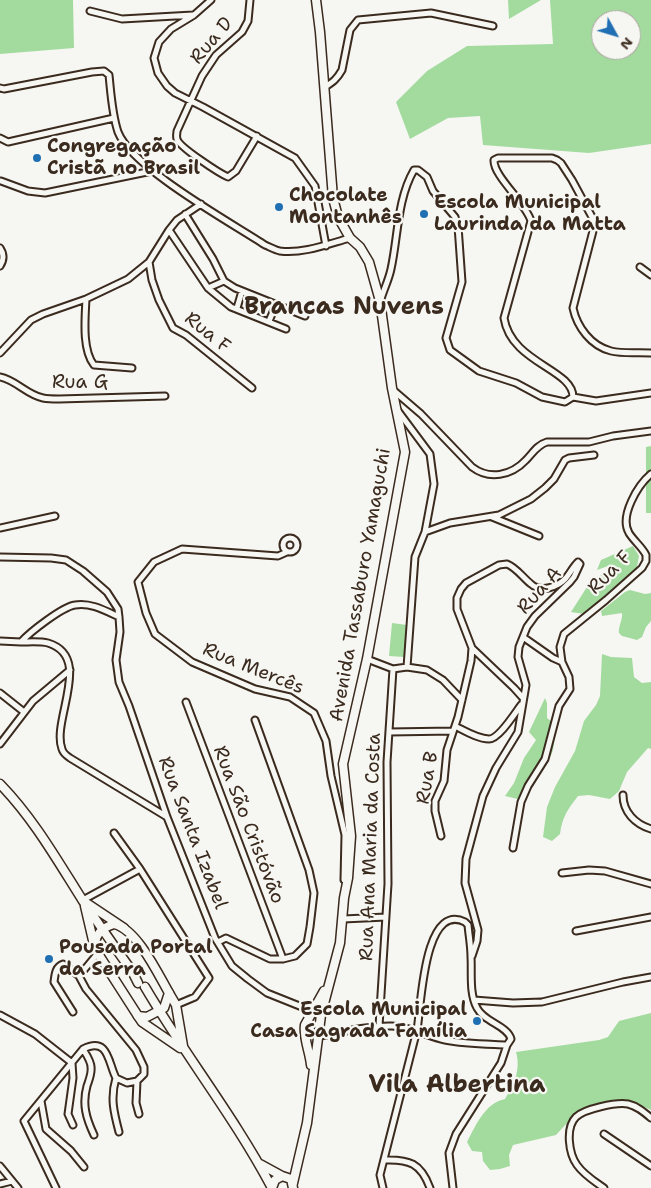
<!DOCTYPE html>
<html>
<head>
<meta charset="utf-8">
<style>
  body { margin:0 }
  #map { position:relative; width:651px; height:1188px; overflow:hidden; background:#f6f6f2; font-family:"Shantell Sans",sans-serif }
  canvas { display:block }
  .north { position:absolute; left:591px; top:10px; width:50px; height:50px; box-sizing:border-box; background:#f6f6f2; border:1px solid #aba49d; border-radius:50%; rotate:129deg; font-size:14px; font-weight:700; line-height:20px; text-align:center; color:#3b2a1e }
  .north::after { content:''; display:block; margin:auto; width:18px; height:22px; background:#1f6fb2; clip-path:polygon(50% 0,100% 100%,50% 72%,0 100%) }
</style>
</head>
<body>
<div id="map">
<canvas width="651" height="1188"></canvas>
<div class="north">N</div>
</div>
<script>
const c = document.querySelector('canvas').getContext('2d');
c.lineJoin = 'round';
function fill(path, color) {
  c.fillStyle = color;
  c.fill(path, 'evenodd');
}
function trace(path, color, width, dash) {
  c.strokeStyle = color;
  c.lineWidth = width;
  c.lineCap = dash ? 'butt' : 'round';
  c.setLineDash(dash || []);
  c.stroke(path);
}
function drawText(font, color, halo, rows, align = 'center') {
  c.font = font + ' "Shantell Sans",sans-serif';
  c.lineWidth = 4.5;
  c.setLineDash([]);
  c.textBaseline = 'middle';
  c.strokeStyle = halo;
  c.fillStyle = color;
  for (const [text, x, y, turn = 0] of rows) {
    c.save();
    c.translate(x, y);
    c.rotate((+turn || 0) * Math.PI / 180);
    c.textAlign = isNaN(turn) ? turn : align;
    if (halo) c.strokeText(text, 0, 0);
    c.fillText(text, 0, 0);
    c.restore();
  }
}
fill(new Path2D(`
  M0,0h73l1,48 -74,6z
  M508,0h33l-32,19z
  M550,0h101v144l-62,9 -106,-8 -3,-29 -32,2 -38,21 -14,-37 31,-31 40,-25 86,-2zM601,20h30v30h-30z
  M651,446v67h-5v-66z
  M633,546l6,10 -2,11 -46,48 -20,-3 23,-36 3,2 13,-9 -2,-3 -11,4 4,-10z
  M630,590l15,4 6,-1v28l-5,6 -4,10 -5,3 -15,-4 -3,-3c-1,-7 4,-13 3,-20l-20,3 -1,-5 24,-19z
  M392,623l15,2 -3,32 -15,-1z
  M602,654l9,3 21,1 2,19 8,6 9,-1v67l-3,-1 -21,24 -8,19 -9,8 -21,-4 -11,1c-10,13 -16,21 -18,38l-8,7 -9,-4 4,-30 8,-20 20,-36 9,-30 12,-16 4,-9z
  M545,698l2,5v15l4,3 7,-3c-5,11 -2,24 -6,35 -7,16 -23,30 -26,48l-21,-5 9,-13 10,-25 12,-18 -7,-8z
  M651,1013v97l-20,-9h-17l-21,4 -14,5 -23,25 -43,10 -4,10 1,11 -10,3 -10,1 -7,-9 -1,-9 -10,-1 -5,-9c9,-17 18,-39 38,-43 9,-15 16,-29 11,-47l83,-12 9,-3 11,-16z`), '#a3db9f');
const street = new Path2D(`
  M211,0l-17,15 -23,14 -12,13 -5,16 4,15 9,13 8,7 28,14 92,51 20,28 11,60
  M250,0l-2,21 -6,11 -26,23 -14,21 -25,55c0,2 -1,5 0,8 2,8 42,34 51,38l8,-6 21,-35
  M90,11l32,8 71,-4
  M325,87c8,-5 12,-8 17,-17l8,-40 8,-10 73,-7 62,13
  M0,88l4,1 88,-17 12,-1 5,4c2,19 3,39 9,57 14,36 112,90 147,113 5,2 10,5 15,6 23,3 48,-7 70,-13
  M0,138l8,4 106,-24
  M1,181l27,10 17,2 107,-22
  M185,214l28,45 11,22 11,7 70,28
  M169,230l39,58 23,19 55,22
  M0,248c4,6 4,12 0,18
  M149,262l3,18 7,20 14,28 13,7 66,53
  M640,267l11,8
  M208,288l16,-7
  M86,299c-1,20 -4,51 8,66l38,3
  M381,299c3,-10 8,-20 10,-30 7,-31 6,-70 23,-99h4l9,7 6,14 22,26 3,9 4,56 -16,56 4,12 29,21 37,12 26,14 23,5 8,-5 23,4 55,-8
  M237,308l5,-17
  M269,321l7,-16
  M0,353l31,-33 12,-6 43,-15 42,-20 21,-17 20,-32 8,-10 24,-16
  M0,377c16,3 27,18 43,21 5,1 11,1 16,1l106,-3
  M393,390l28,24 51,53c17,13 39,9 54,-7 7,-7 11,-15 21,-18h42l24,-6 38,-5
  M573,397c0,-28 -62,-34 -69,-79l27,-97c-5,-18 -38,-45 -37,-61l4,-2h54l5,2 4,3 11,17 20,37 1,14 -20,77c4,19 18,38 38,43 12,3 27,1 40,2
  M398,411l32,43 4,30 -9,48 -10,25 -8,110
  M492,517l47,19
  M0,528l55,-12
  M425,532l25,-9 49,-8 32,-16 14,-11 9,-9 11,-19 4,-2 25,-3
  M283 545a7 7 0 1 1 14 0a7 7 0 1 1-14 0Z
  M287,552l-9,4 -96,-7 -28,13 -16,20 8,31 9,21 37,28 63,27 35,8 24,16 12,28 5,35 14,59 -1,45
  M0,557l51,1 15,2 17,11 24,21 11,17 1,8 1,15 -4,28 3,22 10,24 38,111 48,121 17,28 16,13 19,14 45,18
  M523,637l30,21 9,4
  M0,641l21,1c9,-10 41,-35 54,-37 15,-3 31,6 44,12
  M21,642c8,0 19,-1 27,1 46,14 3,77 14,106 1,4 5,7 8,9l97,59
  M367,659l26,10 14,-2 20,3 16,10 19,20
  M0,693l24,19
  M523,698l-9,-10 -42,-40 -15,-39v-11l4,-9 5,-6 33,-18 8,-1c10,4 16,14 24,20 10,9 27,3 35,-6 4,-5 7,-11 12,-16
  M186,702l97,257
  M455,726c10,5 23,13 34,13 10,0 26,-26 32,-34
  M389,732l64,-1
  M0,744l33,-43 37,-31
  M623,795c0,17 12,29 28,34
  M114,833l26,36 69,109 -14,19 -19,8
  M441,836l-6,-25v-10l9,-20 3,-31 11,-33 13,-56 1,-13
  M513,848l8,-46 7,-16 17,-27 14,-53 11,-17 -1,-12 -7,-15 -2,-15 4,-13 42,-34 36,-32 4,-7v-6c-4,-8 -12,-14 -17,-22 -10,-17 9,-48 22,-59
  M562,873l27,-3 16,1 46,13
  M83,900l57,-31
  M343,919l43,-2
  M576,931l75,-14
  M218,942l8,-4 44,21h13l12,-3 12,-12 3,-17 4,-34 -5,-23 -54,-150
  M472,956l5,-15 1,-11 -13,-47 1,-24 17,-63 13,-28 22,-36 8,-47 -8,-28 1,-10 8,-20 8,-11 35,-34 4,-5 6,-13 -2,-2
  M474,1000l39,3 29,-1 81,-20 28,-5
  M73,1012l-19,-30c1,-7 1,-15 9,-18l16,12
  M0,1015l35,19 37,29 1,15 -5,36 5,11
  M379,1026l9,-142 -1,-122 6,-93
  M319,1036c24,-4 50,-11 73,-10 19,1 35,10 53,14 20,4 41,4 62,5l4,-6c-3,-13 -27,-17 -34,-31 -8,-15 -5,-35 -6,-51 0,-11 -2,-21 -3,-32l-3,-3c-42,-21 -44,88 -48,108l-37,145 3,13
  M83,1049c3,5 8,12 8,18 1,6 -2,13 -4,19 -5,18 -1,32 7,49
  M116,1078c-6,20 -2,35 3,54
  M137,1081l-1,22 3,11
  M41,1101l5,28 25,22 13,16
  M604,1134l47,32
  M384,1160c25,-1 37,3 46,28
  M0,1166l18,22
  M0,1184l12,-3
  M56,1188l-32,-67 59,-72c26,-13 25,14 33,29l11,5 10,-2 7,-7v-7l-8,-17 -50,-61 -7,-13 19,-23
  M453,1188l-4,-35 7,-19 45,-71 6,-18
  M604,1188c-10,-7 -20,-13 -27,-23 -8,-11 -12,-37 -1,-48 8,-8 40,-15 52,-13 9,2 16,8 23,14`);
const secondary = new Path2D(`
  M114,924c23,5 44,50 55,69l-5,15 -17,9 -9,-1 -43,-67c-1,-14 6,-21 19,-25z
  M311,1065c-1,-13 -8,-27 -6,-40l19,-34
  M293,1183l14,-60 14,-108 19,-72 4,-45 4,-20 3,-42 -8,-72 24,-105 38,-207 -13,-64 -12,-87 -11,-39 -9,-15 -10,-9 -12,-21 -5,-19 -13,-166 -4,-32`);
const primary = new Path2D(`
  M0,784c34,35 57,76 83,117 16,23 32,47 49,70l6,12
  M88,904l36,24
  M85,906l10,43
  M145,987c40,68 90,131 127,201
  M169,993l7,12 7,41
  M138,1016l4,6 38,26
  M260,1164l22,12
  M272,1188l3,-8 7,-4 9,3 2,9`);
trace(street, '#3b2a1e', 9);
trace(secondary, '#3b2a1e', 11);
trace(primary, '#3b2a1e', 11);
trace(street, '#f6f6f2', 5);
trace(secondary, '#f6f6f2', 8);
trace(primary, '#f6f6f2', 8);
for (const [x, y, r, color] of [
  [37,158,5,"#1f6fb2"],
  [279,207,5,"#1f6fb2"],
  [424,214,5,"#1f6fb2"],
  [49,959,5,"#1f6fb2"],
  [477,1021,5,"#1f6fb2"]
]) {
  const dot = new Path2D();
  dot.arc(x, y, r, 0, 2 * Math.PI);
  c.fillStyle = color;
  c.fill(dot);
  trace(dot, '#f6f6f2', 2);
}
drawText('19px', '#3b2a1e', '#f6f6f2', [
  ["Rua D",212,41,-50],
  ["Rua F",207,333,39],
  ["Rua G",80,383],
  ["Rua F",610,573,-45],
  ["Avenida Tassaburo Yamaguchi",361,585,-80],
  ["Rua A",540,591,-48],
  ["Rua Mercês",253,669,22],
  ["Rua B",428,778,-80],
  ["Rua São Cristóvão",248,825,69],
  ["Rua Santa Izabel",192,833,69],
  ["Rua Ana Maria da Costa",371,847,-88]
]);
drawText('bold 19px', '#3b2a1e', '#f6f6f2', [
  ["Congregação",47,147],
  ["Cristã no Brasil",47,169],
  ["Chocolate",289,196],
  ["Montanhês",289,218],
  ["Escola Municipal",434,203],
  ["Laurinda da Matta",434,225],
  ["Pousada Portal",59,948],
  ["da Serra",59,970],
  ["Escola Municipal",467,1010,"right"],
  ["Casa Sagrada Família",467,1032,"right"]
], 'left');
drawText('bold 24px', '#3b2a1e', '#f6f6f2', [
  ["Brancas Nuvens",344,308],
  ["Vila Albertina",457,1086]
]);
</script>
</body>
</html>
